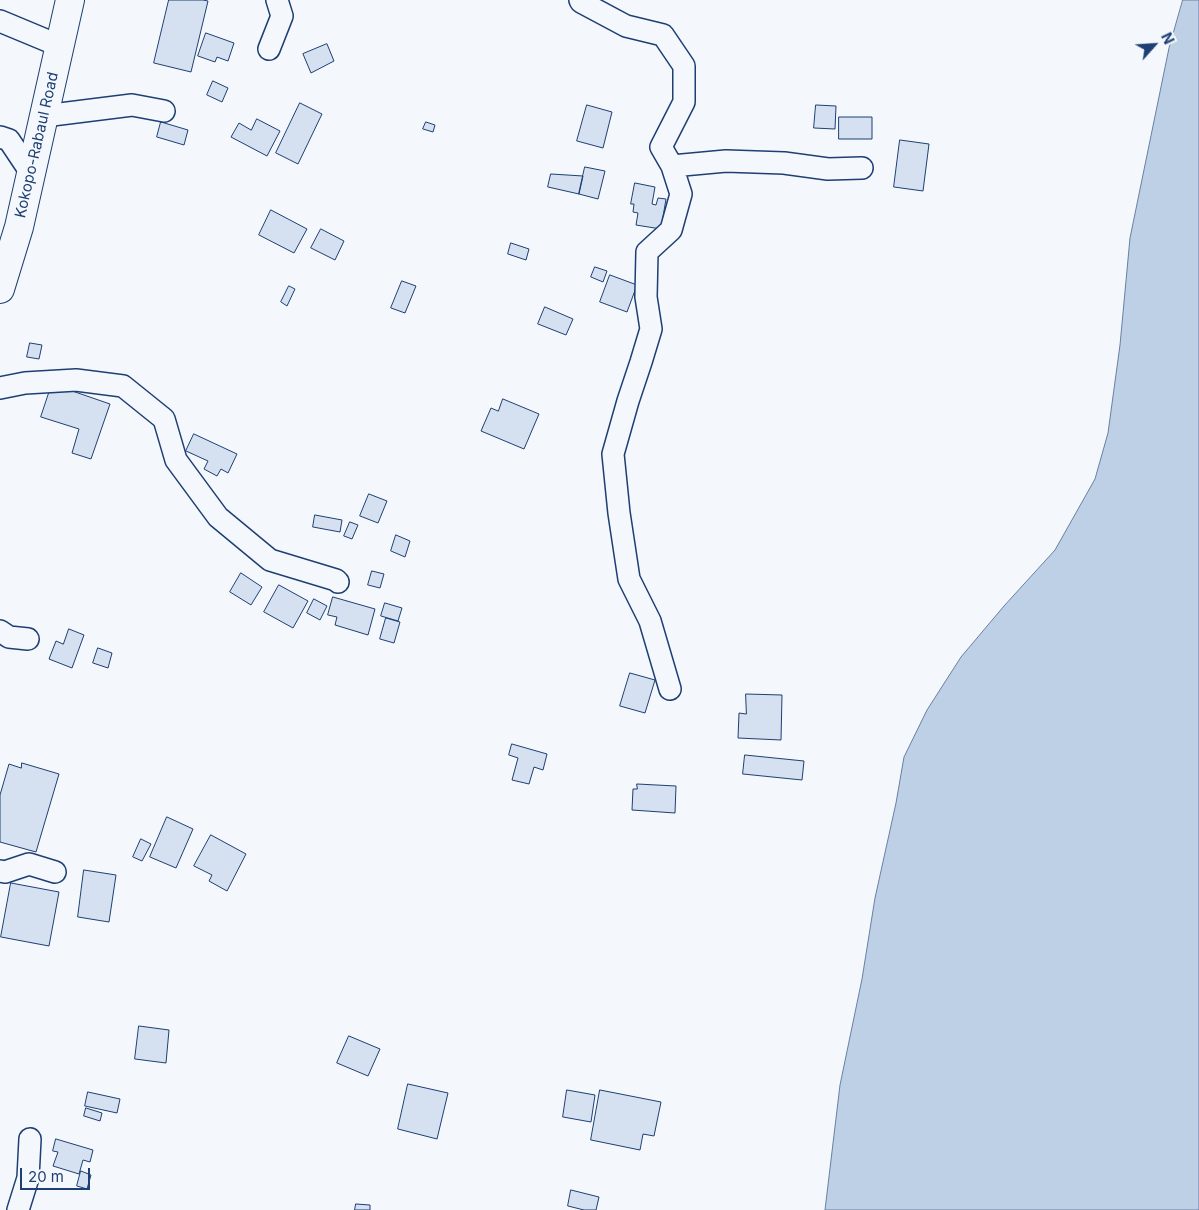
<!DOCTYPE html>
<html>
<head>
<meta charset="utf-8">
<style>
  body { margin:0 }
  #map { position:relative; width:1199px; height:1210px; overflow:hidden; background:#f4f7fb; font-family:Inter,sans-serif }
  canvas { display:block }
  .north { position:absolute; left:1129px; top:20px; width:50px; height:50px; -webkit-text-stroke:4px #f4f7fb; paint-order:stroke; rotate:64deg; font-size:14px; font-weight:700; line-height:20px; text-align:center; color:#1d3f73 }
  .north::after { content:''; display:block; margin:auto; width:18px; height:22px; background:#1d3f73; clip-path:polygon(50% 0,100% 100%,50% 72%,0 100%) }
  .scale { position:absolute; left:20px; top:1168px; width:70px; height:22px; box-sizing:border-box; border:2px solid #1d3f73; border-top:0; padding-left:6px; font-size:15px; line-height:18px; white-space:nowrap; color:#1d3f73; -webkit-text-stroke:4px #f4f7fb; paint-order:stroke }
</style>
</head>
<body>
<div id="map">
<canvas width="1199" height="1210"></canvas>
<div class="north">N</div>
<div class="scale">20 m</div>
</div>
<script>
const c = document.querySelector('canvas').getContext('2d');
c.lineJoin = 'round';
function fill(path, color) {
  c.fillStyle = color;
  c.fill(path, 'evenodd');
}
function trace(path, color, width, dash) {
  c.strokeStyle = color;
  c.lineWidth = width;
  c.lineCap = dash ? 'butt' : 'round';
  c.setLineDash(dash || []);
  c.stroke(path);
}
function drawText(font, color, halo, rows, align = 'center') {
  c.font = font + ' Inter,sans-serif';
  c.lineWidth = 4;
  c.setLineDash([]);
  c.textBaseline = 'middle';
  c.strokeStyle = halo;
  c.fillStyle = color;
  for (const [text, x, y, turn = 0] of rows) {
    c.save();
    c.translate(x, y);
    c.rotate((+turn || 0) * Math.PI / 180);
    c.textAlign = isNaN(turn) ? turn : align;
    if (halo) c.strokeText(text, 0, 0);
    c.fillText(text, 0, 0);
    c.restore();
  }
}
const water = new Path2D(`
  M1183,0h16v1210h-374l15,-125 22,-106 13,-81 21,-95 8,-46 23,-47 34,-53 43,-51 51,-56 40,-71 13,-46 12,-88 10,-107 39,-190z`);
fill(water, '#bed0e5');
trace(water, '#687fa3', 1);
const building = new Path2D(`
  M169,0h34l5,1 -17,71 -37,-9z
  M206,33l28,10 -6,18 -11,-4 -2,5 -17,-6z
  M327,44l7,17 -23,12 -8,-19z
  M213,81l15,7 -6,14 -15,-7z
  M300,103l22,11 -24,50 -22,-11z
  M587,105l25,7 -9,36 -26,-7z
  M816,105l20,1 -1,23 -21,-1z
  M839,117h33v22h-33z
  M257,119l23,12 -13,25 -36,-19 8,-14 12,7z
  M161,122l27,8 -4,15 -27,-8z
  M426,122l9,3 -2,7 -10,-3z
  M900,140l29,4 -6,47 -29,-4z
  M585,167l20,4 -7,28 -19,-5z
  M551,174l32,2 -4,18 -31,-7z
  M635,183l20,4 -3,17 4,1 2,-7 8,1 -5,30 -25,-4 2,-12 -5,-1 1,-8h-3z
  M271,210l36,19 -13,24 -35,-18z
  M321,229l23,12 -9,19 -24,-12z
  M511,243l18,6 -3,11 -18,-6z
  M595,267l12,4 -4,11 -12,-5z
  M610,275l27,10 -10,27 -27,-10z
  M402,281l14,5 -11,27 -14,-5z
  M289,286l6,3 -8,17 -6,-4z
  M545,307l28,12 -7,16 -28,-11z
  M30,343l12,2 -3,14 -12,-2z
  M52,384l58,20 -19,55 -19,-6 7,-24 -38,-12z
  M503,399l36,15 -15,35 -43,-18 10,-23 7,3z
  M194,434l43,20 -9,19 -7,-4 -4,7 -13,-7 4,-8 -22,-10z
  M369,494l18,7 -9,22 -18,-7z
  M315,515l27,5 -2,12 -27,-5z
  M350,522l8,3 -6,14 -8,-3z
  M396,535l14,6 -5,16 -14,-6z
  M372,571l12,3 -4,14 -12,-3z
  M241,573l21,14 -11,18 -21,-13z
  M279,585l29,16 -15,27 -29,-16z
  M333,597l42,12 -7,26 -33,-10 2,-8 -9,-2z
  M314,599l13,7 -7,14 -13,-7z
  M385,603l17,5 -4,13 -17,-5z
  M386,618l14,4 -6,21 -14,-4z
  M69,629l15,6 -12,33 -23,-9 7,-18 7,3z
  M98,648l14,5 -4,15 -15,-5z
  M630,673l25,7 -10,33 -25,-7z
  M746,694l36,1 -1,45 -43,-2 1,-25 7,1z
  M512,744l35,10 -4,16 -9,-3 -5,17 -17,-4 6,-22 -9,-3z
  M745,755l59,6 -2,19 -59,-6z
  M22,763l37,11 -23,78 -36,-10v-47l9,-31 12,4z
  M637,784l39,2 -1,27 -43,-3 1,-21h4z
  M167,817l26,12 -17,39 -26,-11z
  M211,835l35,19 -19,37 -18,-10 3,-6 -18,-9z
  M141,839l10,5 -9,17 -9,-4z
  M84,870l32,5 -7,47 -31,-5z
  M11,883l48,9 -10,54 -48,-9z
  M139,1026l30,4 -3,33 -31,-4z
  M349,1036l31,13 -12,27 -31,-13z
  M408,1084l40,9 -11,46 -39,-10z
  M567,1090l28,5 -4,27 -28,-5z
  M600,1090l61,12 -7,34 -11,-2 -3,16 -49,-10z
  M88,1092l32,7 -3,14 -32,-7z
  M86,1108l16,5 -2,8 -16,-5z
  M56,1139l37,11 -3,12 -7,-2 -4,14 -26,-8 5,-14 -5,-1z
  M81,1171l10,4 -4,14 -10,-3z
  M571,1190l28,7 -3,13h-12l-16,-4z
  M356,1204l14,1v5h-15z`);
fill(building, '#d5e0f0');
trace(building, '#1d3f73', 1);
const street = new Path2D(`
  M580,0l1,2 45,24 37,9 21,31v36l-23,45 11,19 9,28 -10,36 -24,22 -1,45 5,32 -10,33 -13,39 -15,53 6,59 10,66 21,42 20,68
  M0,21l60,25
  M269,49l13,-33 -5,-16
  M44,116l88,-11 32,6
  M0,137l9,3 22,33
  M672,166l54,-5 58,2 44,6 34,-1
  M0,388l25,-5 51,-3 47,6 41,33 12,41 42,57 52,43 66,20 2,2
  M0,631l9,6 19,2
  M0,871l5,1 24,-8 26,8
  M18,1210l10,-32 2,-39`);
const primary = new Path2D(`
  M0,289l19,-62 51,-227`);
trace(street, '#1d3f73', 24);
trace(primary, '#1d3f73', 30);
trace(street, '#f4f7fb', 21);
trace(primary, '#f4f7fb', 28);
drawText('15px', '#1d3f73', '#f4f7fb', [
  ["Kokopo-Rabaul Road",37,145,-77]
]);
</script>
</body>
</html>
